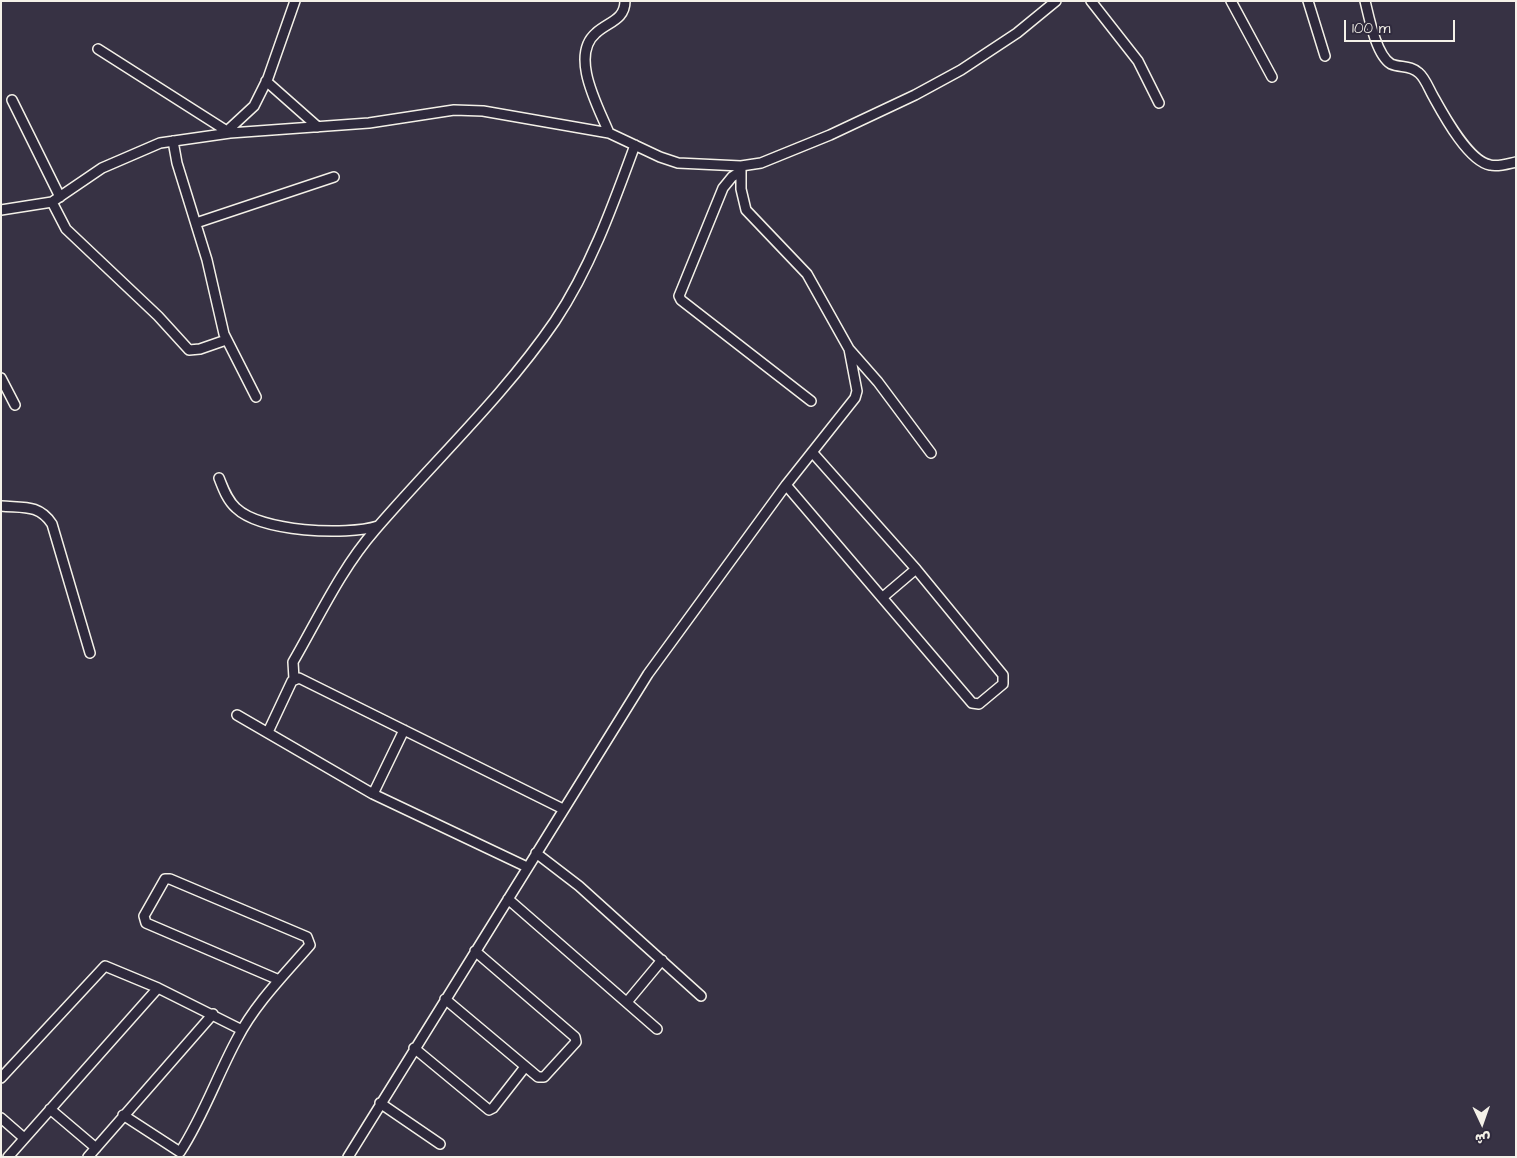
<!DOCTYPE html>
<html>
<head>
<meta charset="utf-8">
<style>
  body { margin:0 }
  #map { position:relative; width:1517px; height:1158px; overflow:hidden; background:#373244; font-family:"Architects Daughter","Playpen Sans Arabic",sans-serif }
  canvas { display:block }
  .frame { position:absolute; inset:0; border:2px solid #f4f1e8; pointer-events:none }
  .north { position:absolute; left:1457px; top:1098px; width:50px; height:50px; -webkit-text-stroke:4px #2f2a3d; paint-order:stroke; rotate:177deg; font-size:14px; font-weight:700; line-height:20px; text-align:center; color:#f4f1e8 }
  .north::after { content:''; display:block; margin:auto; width:18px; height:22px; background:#f4f1e8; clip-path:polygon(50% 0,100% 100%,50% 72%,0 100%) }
  .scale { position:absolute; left:1344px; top:20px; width:111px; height:22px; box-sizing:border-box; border:2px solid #f4f1e8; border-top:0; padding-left:6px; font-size:15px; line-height:18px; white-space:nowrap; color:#f4f1e8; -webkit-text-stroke:4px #2f2a3d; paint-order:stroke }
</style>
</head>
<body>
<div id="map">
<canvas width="1517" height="1158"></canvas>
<div class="frame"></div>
<div class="north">ش</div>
<div class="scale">100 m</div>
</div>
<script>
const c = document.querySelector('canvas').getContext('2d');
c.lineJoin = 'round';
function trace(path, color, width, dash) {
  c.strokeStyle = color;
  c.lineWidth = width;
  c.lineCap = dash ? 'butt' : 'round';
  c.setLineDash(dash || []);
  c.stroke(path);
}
const minor = new Path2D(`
  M1091,1l47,60 21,42
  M1231,1l41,76
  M1308,1l17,55
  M1365,1c4,16 11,54 26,63 9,4 20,1 28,9 6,5 10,16 14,23 10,18 35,65 57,69 8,2 17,-1 26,-3
  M98,49l132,84
  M266,81l52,46
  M12,100l48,97
  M227,131l27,-25 14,-28 27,-77
  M609,133c-10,-25 -40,-77 -13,-100 12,-11 29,-13 29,-32
  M173,141l4,22 30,97 17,74 32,63
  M741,166v23l5,21 61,64 42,75 29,33 53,71
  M741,171l-9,6 -9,11 -44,108 2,4 130,101
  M52,202l14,27 92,87 31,34 11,-1 26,-9
  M1,210l51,-8 50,-34 58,-25 70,-10 139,-10 85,-13 29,1 126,22 51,24 18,6 63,3 20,-3 69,-28 85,-40 46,-25 56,-37 39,-32
  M196,223l138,-46
  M1,378l14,27
  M219,478c4,10 8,22 17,30 25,24 110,28 142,18
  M786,485l186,218 7,1 24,-20v-9l-87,-106 -104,-117
  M1,506c22,2 38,-2 51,18l38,129
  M883,597l33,-28
  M294,679l-1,-17c26,-45 48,-93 82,-132 60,-70 128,-133 180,-209 36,-54 58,-116 80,-176
  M237,715l136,79 154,73
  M268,732l24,-51 7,-3 264,131
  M373,794l31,-64
  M536,853l43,33 122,110
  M508,899l149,130
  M445,999l93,78h6l32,-35 -1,-5 -100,-86
  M627,1002l35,-42
  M414,1048l75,62 4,-2 32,-41
  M1,1078l104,-112 53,22 84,42
  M380,1103l60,41
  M50,1109l46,39
  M123,1115l57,37c23,-35 37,-76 57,-113 18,-35 47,-64 73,-94l-3,-8 -137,-58h-5l-21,37 2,7 133,57
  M1,1118l23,20
  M8,1157l150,-169
  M88,1157l125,-143
  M348,1157l300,-483 138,-189 69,-87 2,-7 -8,-42`);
trace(minor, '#f4f1e8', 12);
trace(minor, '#2f2a3d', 9);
</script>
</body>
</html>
